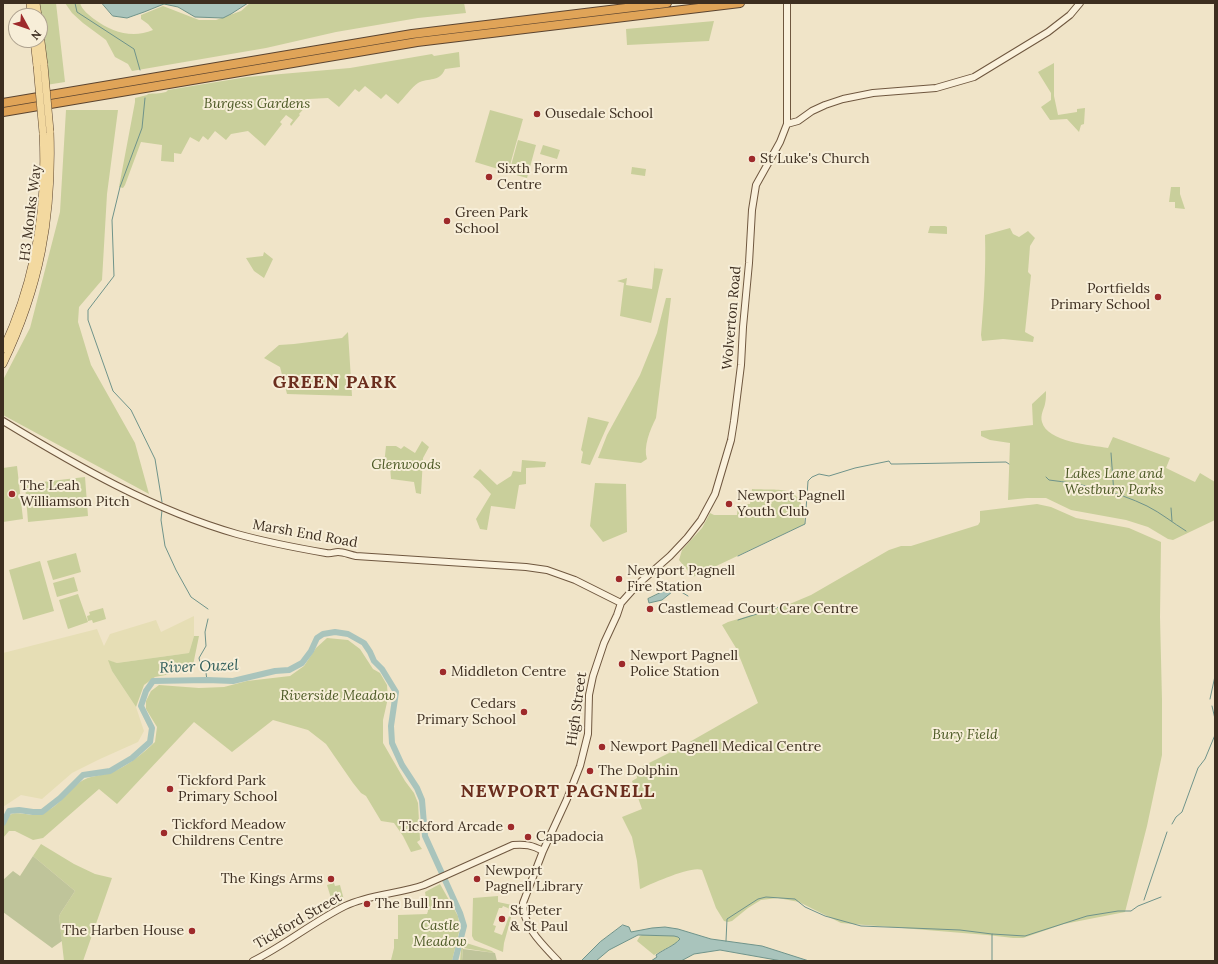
<!DOCTYPE html>
<html>
<head>
<meta charset="utf-8">
<style>
  body { margin:0 }
  #map { position:relative; width:1218px; height:964px; overflow:hidden; background:#f0e4c8; font-family:Lora,serif }
  canvas { display:block }
  .frame { position:absolute; inset:0; border:4px solid #3d2e20; pointer-events:none }
  .north { position:absolute; left:8px; top:8px; width:40px; height:40px; box-sizing:border-box; background:#f7eed8; border:1px solid #ada18e; border-radius:50%; rotate:130deg; font-size:11px; font-weight:700; line-height:16px; text-align:center; color:#3d2e20 }
  .north::after { content:''; display:block; margin:auto; width:14px; height:18px; background:#9e2a2b; clip-path:polygon(50% 0,100% 100%,50% 72%,0 100%) }
</style>
</head>
<body>
<div id="map">
<canvas width="1218" height="964"></canvas>
<div class="frame"></div>
<div class="north">N</div>
</div>
<script>
const c = document.querySelector('canvas').getContext('2d');
c.lineJoin = 'round';
function fill(path, color) {
  c.fillStyle = color;
  c.fill(path, 'evenodd');
}
function trace(path, color, width, dash) {
  c.strokeStyle = color;
  c.lineWidth = width;
  c.lineCap = dash ? 'butt' : 'round';
  c.setLineDash(dash || []);
  c.stroke(path);
}
function drawText(font, color, halo, rows, align = 'center') {
  c.font = font + ' Lora,serif';
  c.lineWidth = 4;
  c.setLineDash([]);
  c.textBaseline = 'middle';
  c.strokeStyle = halo;
  c.fillStyle = color;
  for (const [text, x, y, turn = 0] of rows) {
    c.save();
    c.translate(x, y);
    c.rotate((+turn || 0) * Math.PI / 180);
    c.textAlign = isNaN(turn) ? turn : align;
    if (halo) c.strokeText(text, 0, 0);
    c.fillText(text, 0, 0);
    c.restore();
  }
}
fill(new Path2D(`
  M194,616v20l-5,17 -72,10 -8,-2 3,10 24,36 8,24 -6,11 -38,17 -28,14 -30,26 -21,-4 -18,12v-154l94,-24 7,17 6,-12 46,-14 5,12z`), '#e6deb5');
fill(new Path2D(`
  M36,3h20l9,79 -19,3 -6,-51v-18z
  M65,3h15c2,7 9,12 14,16 18,13 38,20 59,11l-5,-6 -7,-5v-4l22,-9 36,14h17l25,-9 9,-8h214l2,10 -48,5 -82,14 -70,16 -134,23 -4,-7 -13,-7 -9,-17 -23,-17 -11,-10z
  M714,21l-5,20 -82,4 -1,-16z
  M459,52l1,15 -15,2c-6,14 -16,8 -27,14 -7,5 -14,15 -20,21l-12,-10 -5,5 -16,-13 -6,6 -4,-3 -16,18 -11,-9 -19,1 -1,5 -9,10 1,1 -9,11 -1,-2 3,-4 -7,-5 -6,7 2,2 -17,22 -17,-15 -17,3 -5,6 -11,-9 -7,9 -5,-4 -4,6 -9,-5 -9,17 -7,-1v9l-13,-1 1,-16 -21,-3 -16,43 -2,3 -4,-1 16,-85v-4l12,-3 1,-1c6,-1 11,0 18,-2l2,-2 79,-13 103,-9 82,-14 2,2z
  M1054,63v33l4,19 19,-3v-3l8,-1 -1,16 -3,1 -2,7 -12,-13 -17,1 -9,-13 10,-7v-7l-13,-21z
  M66,110h52l-11,84 -5,86 -23,27 -1,15 13,43 44,78 14,51 -146,-79v-35l27,-52 30,-116z
  M490,110l33,9 -15,53 -33,-10z
  M518,140l18,5 -9,33 -18,-5z
  M543,145l17,5 -3,9 -17,-5z
  M632,167l14,2 -1,7 -14,-2z
  M1171,187h9v7l5,15 -10,-1v-6h-6z
  M930,226h15l2,1v7l-19,-1z
  M1010,228l3,6 6,3 9,-6 7,7 -5,8 -2,26 3,3 -6,57 9,5 -1,5 -30,-3 -21,2 -1,-6c3,-34 5,-66 4,-100z
  M264,252l9,7 -9,19 -10,-7 -8,-13 17,-2z
  M655,260l-1,8 9,1 -12,54 -31,-7 4,-33 -7,-2 10,-3 -1,7 26,4z
  M666,298h5l-15,120c-6,12 -13,29 -9,41l-6,4 -43,-5 9,-23 33,-60 17,-42z
  M348,332l4,64 -65,-2 -7,-27 -16,-9 15,-13 15,-1 48,-6z
  M1046,391c0,4 0,9 -1,13 -1,5 -5,11 -3,18 5,20 49,23 66,26l5,-11 57,21 -4,10 29,14 5,-9 15,9v38l-42,20 -5,-1 -20,-12 -22,-7 -55,-10 -25,-12h-19l-19,2 2,-57 -20,-3 -9,-4v-5l52,-6 -1,-21z
  M588,417l21,5 -19,43 -9,-2 2,-11 -2,-2z
  M422,441l7,6 -6,11 -2,36 -5,-1 -2,-11 -23,-3 -1,-13 -6,-1 2,-19h10l5,3 3,-3 11,7z
  M522,460l24,2 -1,5 -19,1v16l-7,1 -4,24 -24,-3 -4,24 -7,-1 -4,-10 15,-25 -12,-13 -6,-4 7,-8 17,16 14,-9 2,-5 8,1z
  M17,466l6,53 -20,3v-54z
  M85,477l3,39 -60,6 -3,-38z
  M595,483l31,1 1,48 -24,10 -13,-16z
  M752,489c33,2 50,-6 53,35l-112,53 -14,-17 3,-10 20,-22 8,-15 4,2h23l1,-11h12z
  M1037,504l14,3 25,11 53,10 32,14 -1,75 2,83v55l-15,71 -22,86 -61,12 -41,14h-10l-26,-3 -146,-12 -42,-21 -21,-4 -17,2 -13,8 -16,13 -4,1 -4,-1 -8,-13 -14,-38c-10,-5 -51,14 -62,19l-3,-28 -5,-24 -10,-20 20,-8 -10,-28 5,-3 -1,-6 4,-1 -1,-3 40,-20 79,-45 -22,-55 -14,-23 6,-3 64,-19 19,-8 78,-45 12,-4h10l67,-21 2,-3v-11z
  M76,553l5,19 -28,8 -6,-19z
  M40,561l14,50 -31,9 -14,-50z
  M74,577l4,14 -21,6 -4,-14z
  M78,594l10,28 -20,7 -9,-29z
  M103,608l3,11 -13,4 -1,-3 -4,1 -1,-5 3,-1 -1,-3z
  M194,636h5l-7,34 -37,7 -11,8 -8,22 -24,-36 -4,-11 9,3 72,-10z
  M327,638l21,2 12,9 13,20 7,4 7,12 1,13 -5,22v23l22,38 9,12 4,10 2,37 -3,2 5,7 -11,3 -8,-16 -9,-13 -13,-2 -15,-25 -5,-3 -8,-10 -27,-39 -18,-14 -35,-10 -41,32 -38,-30 -77,82 -18,-15 -56,49 -10,2 -18,-9h-6l-6,7c0,-9 0,-16 7,-23 5,-5 22,2 30,-1 17,-5 27,-22 40,-32 10,-7 22,-6 32,-10 16,-6 30,-18 43,-30l2,-15 -11,-18v-8l5,-10 8,-6 40,3 25,-1 23,-6 43,-5 14,-10 12,-18z
  M41,844l33,20 21,10 17,4 -29,83h-19l-5,-44 1,-3 15,-23 -42,-35z
  M334,883l1,3 5,-1 4,15 -10,8 -7,-23z
  M440,884l18,32 2,12 -8,33 -61,-1 3,-12v-9h4v-24l29,-1 1,-3 -3,-19z
  M498,896v6l14,3v9l-8,29 -1,9 -29,-12 -2,-4 1,-38zM503,906l7,3 1,2 -9,24 -8,-3 2,-6 -3,-1 6,-17h3z
  M642,935l32,1 4,1 2,2 -4,4 -22,12 -17,-14 3,-5z
  M463,942l29,9 2,2 -31,-5 -1,13h-2l1,-11z`), '#c9cf9b');
fill(new Path2D(`
  M33,856l42,35 -15,23 -1,3 3,24 -10,7 -49,-36v-32l10,-9 7,5z
  M463,949l32,4 2,8h-35z`), '#bfc49a');
const water = new Path2D(`
  M102,3h146l-17,11 -8,4 -28,-1 -17,-10 -14,-3 -20,8 -17,6 -14,-2z
  M664,591l8,1 -10,8 -13,3 -1,-4z
  M623,925l6,2 2,5 21,-4 13,-1 13,2 33,10 51,7 47,15h-27l-62,-11 -26,4 -13,7h-30l6,-4 -1,-2c8,-6 18,-9 24,-16l-2,-2 -4,-1 -36,-1 -29,15 -13,11h-15l19,-19z`);
fill(water, '#a9c4bc');
trace(water, '#6f938a', 1);
trace(new Path2D(`
  M75,3l2,9 57,37 6,21
  M145,98l-3,30 -22,59 -8,33 2,56 -26,34v10l25,71 18,19 24,49 7,43
  M1111,453l3,41
  M1046,477l3,3c34,4 67,11 98,26 14,7 26,17 39,25
  M1171,508l1,13
  M162,510l-1,10 4,26 11,24 15,27 17,12
  M738,556l67,-32 3,-43 4,-4 7,-3 10,2 26,-8 34,-7 2,3h6l109,-2 3,2
  M672,592l6,-2 10,6
  M738,620l44,-14
  M207,680l-1,-7 -5,-6 -2,-9 7,-12 -1,-14 3,-13
  M1210,699l5,-23
  M1212,706l3,13
  M1172,824l4,-7 6,-5 16,-44 7,-9 10,-24
  M1144,900l23,-68
  M726,941l1,-22 31,-20 8,-2 29,2 10,8 20,9 36,10 99,4 32,4
  M992,961v-27l33,2 62,-20 31,-5h13l7,-5 23,-9`), '#6f938a', 1);
trace(new Path2D(`
  M3,823l6,-12 10,-1 14,2h9l18,-14 23,-23 27,-4 22,-13 18,-16 2,-14 -11,-22 5,-15 7,-10 54,-1 26,1 42,-10 14,-1 13,-7 9,-12 6,-13 6,-4 12,-2 13,2 16,9 6,9 4,9 8,8 14,23 -5,34 1,17 10,22 15,23 5,12 3,36 35,77 4,13 -9,35`), '#a9c4bc', 6);
const secondary = new Path2D(`
  M787,124l11,-3 14,-10 13,-6 18,-6 30,-6 63,-5 38,-11 74,-45 22,-17 10,-12
  M3,421c74,45 150,89 234,113 29,8 60,14 89,19 5,1 8,-1 12,-1 6,0 12,3 18,4l170,11 21,3 28,10 46,23
  M253,961c32,-16 60,-39 92,-55 25,-12 54,-12 79,-21l89,-40c12,-1 19,0 30,6
  M558,961c-16,-17 -35,-34 -35,-58l20,-52 24,-52 13,-33 8,-32 1,-39 4,-19 11,-33 13,-28 4,-12 16,-18 33,-29 17,-18 14,-18 14,-26 16,-54 3,-19 7,-56 2,-38 6,-64 3,-53 4,-25 24,-43 7,-18v-121`);
const primary = new Path2D(`
  M30,3l1,13
  M36,3l2,13
  M40,34l4,31
  M34,40l3,26
  M3,349c32,-68 44,-142 40,-216
  M3,364c37,-77 50,-147 47,-233`);
const highway = new Path2D(`
  M3,103l409,-69 255,-31
  M3,112l414,-70 323,-39`);
trace(secondary, '#6f573f', 8);
trace(primary, '#5b4430', 8);
trace(highway, '#5b4430', 10);
trace(secondary, '#faf1dc', 6);
trace(primary, '#f3d9a0', 7);
trace(highway, '#e0a458', 8);
const primaryBridge = new Path2D(`
  M44,65l6,66
  M37,66l6,67`);
trace(primaryBridge, '#5b4430', 8, []);
trace(primaryBridge, '#f3d9a0', 7);
for (const [x, y, r, color] of [
  [537,114,4,"#9e2a2b"],
  [752,159,4,"#9e2a2b"],
  [489,177,4,"#9e2a2b"],
  [447,221,4,"#9e2a2b"],
  [1158,297,4,"#9e2a2b"],
  [12,494,4,"#9e2a2b"],
  [729,504,4,"#9e2a2b"],
  [619,579,4,"#9e2a2b"],
  [650,609,4,"#9e2a2b"],
  [622,664,4,"#9e2a2b"],
  [443,672,4,"#9e2a2b"],
  [524,712,4,"#9e2a2b"],
  [602,747,4,"#9e2a2b"],
  [590,771,4,"#9e2a2b"],
  [170,789,4,"#9e2a2b"],
  [511,827,4,"#9e2a2b"],
  [164,833,4,"#9e2a2b"],
  [528,837,4,"#9e2a2b"],
  [331,879,4,"#9e2a2b"],
  [477,879,4,"#9e2a2b"],
  [367,904,4,"#9e2a2b"],
  [502,919,4,"#9e2a2b"],
  [192,931,4,"#9e2a2b"]
]) {
  const dot = new Path2D();
  dot.arc(x, y, r, 0, 2 * Math.PI);
  c.fillStyle = color;
  c.fill(dot);
  trace(dot, '#f7eed8', 1.5);
}
drawText('italic 14px', '#4d5a26', '#f7eed8', [
  ["Burgess Gardens",257,104],
  ["Glenwoods",406,465],
  ["Lakes Lane and",1114,474],
  ["Westbury Parks",1114,490],
  ["Riverside Meadow",338,696],
  ["Bury Field",965,735],
  ["Castle",440,926],
  ["Meadow",440,942]
]);
drawText('14px', '#3d2e20', '#f7eed8', [
  ["Ousedale School",545,114],
  ["St Luke's Church",760,159],
  ["Sixth Form",497,169],
  ["Centre",497,185],
  ["Green Park",455,213],
  ["School",455,229],
  ["Portfields",1150,289,"right"],
  ["Primary School",1150,305,"right"],
  ["The Leah",20,486],
  ["Williamson Pitch",20,502],
  ["Newport Pagnell",737,496],
  ["Youth Club",737,512],
  ["Newport Pagnell",627,571],
  ["Fire Station",627,587],
  ["Castlemead Court Care Centre",658,609],
  ["Newport Pagnell",630,656],
  ["Police Station",630,672],
  ["Middleton Centre",451,672],
  ["Cedars",516,704,"right"],
  ["Primary School",516,720,"right"],
  ["Newport Pagnell Medical Centre",610,747],
  ["The Dolphin",598,771],
  ["Tickford Park",178,781],
  ["Primary School",178,797],
  ["Tickford Meadow",172,825],
  ["Childrens Centre",172,841],
  ["Tickford Arcade",503,827,"right"],
  ["Capadocia",536,837],
  ["Newport",485,871],
  ["Pagnell Library",485,887],
  ["The Kings Arms",323,879,"right"],
  ["The Bull Inn",375,904],
  ["St Peter",510,911],
  ["& St Paul",510,927],
  ["The Harben House",184,931,"right"]
], 'left');
drawText('14px', '#3d2e20', '#f7eed8', [
  ["H3 Monks Way",31,213,-83],
  ["Wolverton Road",732,318,-85],
  ["Marsh End Road",305,534,10],
  ["High Street",577,709,-82],
  ["Tickford Street",298,921,-30]
]);
drawText('italic 15px', '#2f5d5a', '#f7eed8', [
  ["River Ouzel",199,667,-2]
]);
c.letterSpacing = '1px';
drawText('bold 18px', '#6b2e1e', '#f7eed8', [
  ["GREEN PARK",335,383],
  ["NEWPORT PAGNELL",558,792]
]);
c.letterSpacing = '0px';
</script>
</body>
</html>
